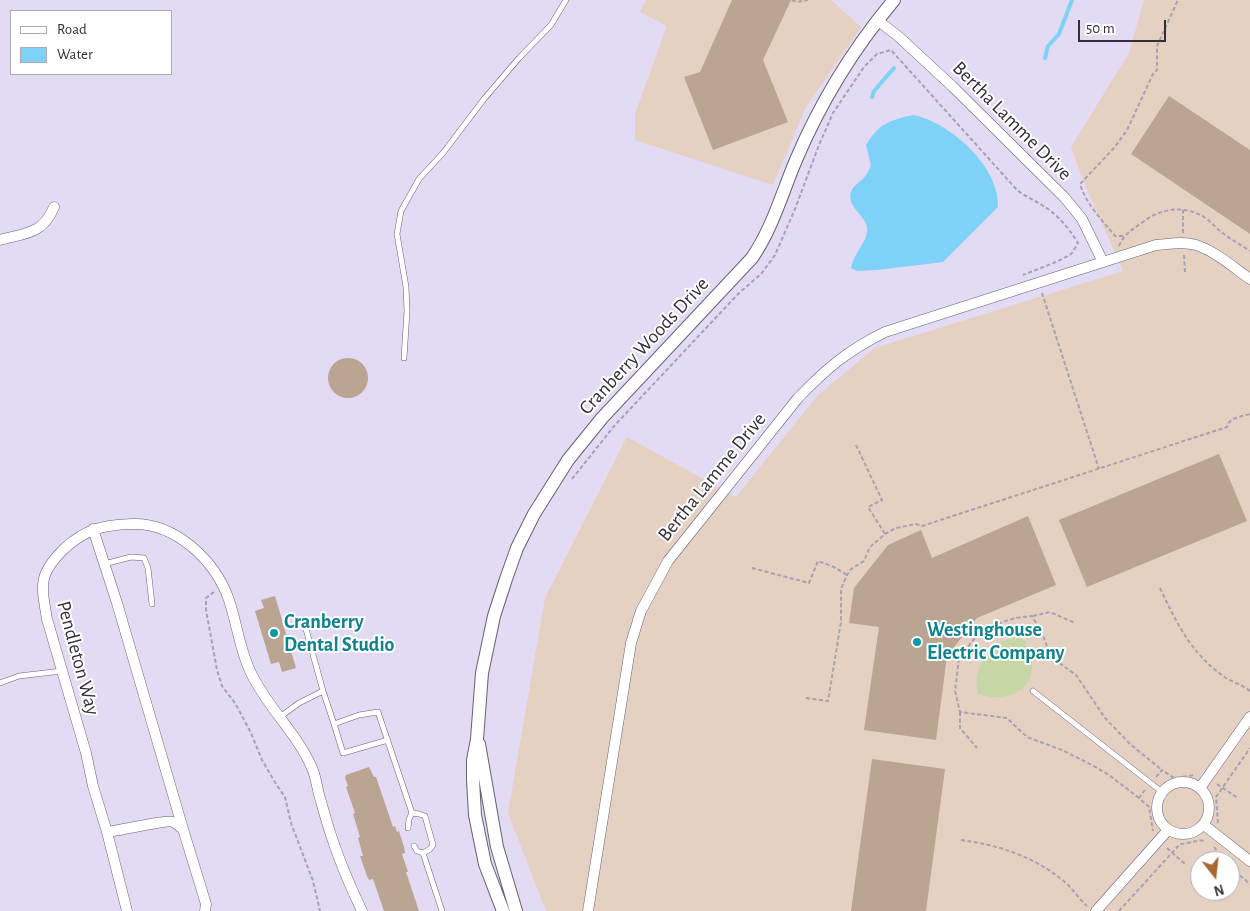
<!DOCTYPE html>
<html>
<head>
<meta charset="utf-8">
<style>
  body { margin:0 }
  #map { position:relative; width:1250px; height:911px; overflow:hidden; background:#e3daf3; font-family:"Alegreya Sans",sans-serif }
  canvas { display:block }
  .legend { position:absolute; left:10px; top:10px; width:162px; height:65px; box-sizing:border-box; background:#fff; border:1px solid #adabaf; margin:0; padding:6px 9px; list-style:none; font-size:15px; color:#312e37 }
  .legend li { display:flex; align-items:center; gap:10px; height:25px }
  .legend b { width:25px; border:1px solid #adabaf }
  .north { position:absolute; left:1190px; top:851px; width:50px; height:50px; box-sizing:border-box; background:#fff; border:1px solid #adabaf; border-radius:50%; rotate:164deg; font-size:14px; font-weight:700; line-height:20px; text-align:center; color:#312e37 }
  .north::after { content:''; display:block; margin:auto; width:18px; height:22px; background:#a76731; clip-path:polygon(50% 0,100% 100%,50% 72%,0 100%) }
  .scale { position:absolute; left:1078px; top:20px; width:88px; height:22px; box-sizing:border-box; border:2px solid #312e37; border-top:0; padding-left:6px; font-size:15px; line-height:18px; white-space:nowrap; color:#312e37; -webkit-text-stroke:4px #fff; paint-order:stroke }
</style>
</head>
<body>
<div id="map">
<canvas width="1250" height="911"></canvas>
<ul class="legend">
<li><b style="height:6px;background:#fff"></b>Road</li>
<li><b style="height:14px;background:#7ed1f7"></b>Water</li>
</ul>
<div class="north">N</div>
<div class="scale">50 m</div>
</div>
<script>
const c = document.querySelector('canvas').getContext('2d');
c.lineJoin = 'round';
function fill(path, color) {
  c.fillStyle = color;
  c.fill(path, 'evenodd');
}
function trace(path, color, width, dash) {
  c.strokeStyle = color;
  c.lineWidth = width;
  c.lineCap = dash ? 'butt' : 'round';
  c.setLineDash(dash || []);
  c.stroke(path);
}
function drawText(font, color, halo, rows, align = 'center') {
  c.font = font + ' "Alegreya Sans",sans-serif';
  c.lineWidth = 4;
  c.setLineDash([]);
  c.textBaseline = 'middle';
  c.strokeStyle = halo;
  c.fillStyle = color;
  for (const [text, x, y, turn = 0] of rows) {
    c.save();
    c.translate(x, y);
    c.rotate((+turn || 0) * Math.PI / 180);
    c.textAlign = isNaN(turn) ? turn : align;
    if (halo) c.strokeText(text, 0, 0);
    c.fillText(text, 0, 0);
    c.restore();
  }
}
fill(new Path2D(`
  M646,0h185l30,27 -55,80 -33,78 -138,-45v-26l32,-88 -27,-14z
  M1144,0h106v911h-704l-38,-98 37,-215 82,-161 109,60 82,-102 57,-47 248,-77 -38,-86 -14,-38 58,-94zM1200,861h30v30h-30z`), '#e4d1c1');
fill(new Path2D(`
  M1018,637l6,3c3,8 8,17 8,26 0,28 -31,37 -53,28 -7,-14 3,-41 16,-50 6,-3 16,-5 23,-7z`), '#c6d6a5');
fill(new Path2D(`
  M913,115c37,7 87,52 85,92l-55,55 -66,8 -20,1 -6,-3c3,-15 14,-24 16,-35 3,-17 -21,-24 -16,-41 2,-7 11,-11 15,-17 2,-3 4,-7 5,-10l-5,-20c14,-22 22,-24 47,-30z`), '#7ed1f7');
trace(new Path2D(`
  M1045,58l3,-12 11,-12 13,-34
  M872,97l2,-6 20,-23`), '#7ed1f7', 4);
fill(new Path2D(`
  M732,0h59l-28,60 25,62 -75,28 -29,-73 16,-5z
  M1169,96l81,54v84l-119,-80z
  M328 378a20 20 0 1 1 40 0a20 20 0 1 1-40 0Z
  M1219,454l28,67 -160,66 -28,-67z
  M1028,516l28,69 -79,33 -30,38 -11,84 -72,-10 15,-103 -30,-4 5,-35 34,-43 33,-15 11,28z
  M275,596l21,72 -14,4 -3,-10 -8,2 -16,-53 9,-3 -3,-8z
  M872,759l73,10 -19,142h-75z
  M369,767l5,10h2l17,50 2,-1 2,6 2,-1 5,16 1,6 -3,1 6,18h-2l13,39h-35l-11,-32 -4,1 -2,-4 -7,-20h3l-5,-18 2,-1 -7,-23 2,-1 -9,-26 2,-1 -3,-8 1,-3z`), '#b9a592');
const service = new Path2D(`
  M404,358l3,-47 -1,-24 -9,-53 4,-23 18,-32 24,-26 41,-54 35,-41 32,-33 15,-25
  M104,564l27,-7 13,1 4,10 4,36
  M306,629l17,62 11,33 25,-9 19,-3 34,101 7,1 6,2 8,29 -3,4 -7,4 19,58
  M0,683l19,-7 43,-5
  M1033,691l129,101
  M280,717l19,-14 24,-12
  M334,724l9,29 45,-13
  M408,828l1,-9 3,-6
  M414,846l3,5 6,2`);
const minor = new Path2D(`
  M877,20l21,16 54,50 113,112 17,21 21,43
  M0,240c26,-7 43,-6 54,-33
  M93,529l24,74 66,226
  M1157 808a26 26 0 1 1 52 0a26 26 0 1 1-52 0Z
  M1200,788l50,-71
  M1204,825l46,36
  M107,832l20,79
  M205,911l1,-7 -23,-75c-3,-2 -7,-6 -10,-7 -5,-3 -55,9 -66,10l-14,-46 -7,-33 -39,-134c-6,-35 -9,-45 18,-71 21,-19 38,-23 66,-24 44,-2 84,36 98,76 8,24 11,51 22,73 16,34 46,60 61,95 4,9 5,20 8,30 4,14 8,29 13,43 8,24 18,47 29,70
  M588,911l43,-268 10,-32 27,-50 130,-163c29,-30 49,-47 87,-66l271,-87c13,-1 27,-4 40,0 19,6 37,22 54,34
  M1096,911l72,-81`);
const tertiary = new Path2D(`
  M479,744l18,103 19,64
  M503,911l-18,-47 -10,-49 -2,-35v-20l4,-21 5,-66 12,-57 12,-37 11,-31 17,-34 34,-54 34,-42 150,-160c21,-31 30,-65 44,-98 25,-59 57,-111 98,-160`);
trace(service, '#675f75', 6);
trace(minor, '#675f75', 11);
trace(tertiary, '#675f75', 14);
trace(new Path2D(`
  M792,0l5,2 11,-2
  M1183,233v-23
  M1123,236h-8c-13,-16 -29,-32 -35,-52l34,-36 13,-18 26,-56 4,-4v-24l21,-46
  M1119,246c5,-12 14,-17 24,-24 19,-15 44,-17 64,-3 6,5 11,11 17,15 8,6 17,11 26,17
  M1184,255l1,17
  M1042,293l57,176
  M856,445l26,55 -14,7 17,27
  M572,479l43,-54 124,-132 22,-19 14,-19 20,-46 24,-64 14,-32 31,-46 13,-13 14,-4 126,140c9,7 19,11 28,17 14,9 25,23 33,36l-6,10 -4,3 -12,6 -33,13
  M752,568l57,15 9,-22 16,6 13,8
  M1160,588c17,36 32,67 66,90 8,5 17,7 24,13
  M214,592l-8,6v12l11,60 5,16 13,17 16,30 11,27 14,24 9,13 6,26 22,58 7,30
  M1033,616l17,-4 25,11
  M806,698l22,3 13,-79v-33l6,-14 4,-6 13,-8 6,-14 15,-13 11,-6 20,-4 6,2 305,-99c2,-10 14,-10 23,-13
  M960,712v16l17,20
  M1156,777l6,-7 12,8 21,-3
  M1217,784l21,14
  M1145,790l-6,8 10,9 4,24
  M1139,798l-30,-23 -17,-10 -30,-15 -35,-13 -20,-19 -47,-6 -5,-21 4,-33 23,-29 33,-11 17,-2 10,17 9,24 25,18 29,43 26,27 31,25
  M1218,823l-2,-26 34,-49
  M961,840c38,5 75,17 105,43 7,6 13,16 21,23
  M1214,847l11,14
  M1167,848l18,16
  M1230,867l20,17
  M1119,911l61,-67c8,0 18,-5 25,-3`), '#a7a0b3', 2, [4, 2.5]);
trace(service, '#fff', 5);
trace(minor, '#fff', 10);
trace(tertiary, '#fff', 12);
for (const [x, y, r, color] of [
  [274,633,5,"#0f9aa8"],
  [917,642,5,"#0f9aa8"]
]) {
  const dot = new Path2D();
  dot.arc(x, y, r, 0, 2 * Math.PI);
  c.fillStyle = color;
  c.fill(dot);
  trace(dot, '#fff', 2);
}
drawText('20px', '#312e37', '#fff', [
  ["Bertha Lamme Drive",1012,121,45],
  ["Cranberry Woods Drive",644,346,-47],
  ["Bertha Lamme Drive",712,477,-51],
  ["Pendleton Way",78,658,75]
]);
drawText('bold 20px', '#0d838f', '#fff', [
  ["Cranberry",284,622],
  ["Dental Studio",284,645],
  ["Westinghouse",927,630],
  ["Electric Company",927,653]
], 'left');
</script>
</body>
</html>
